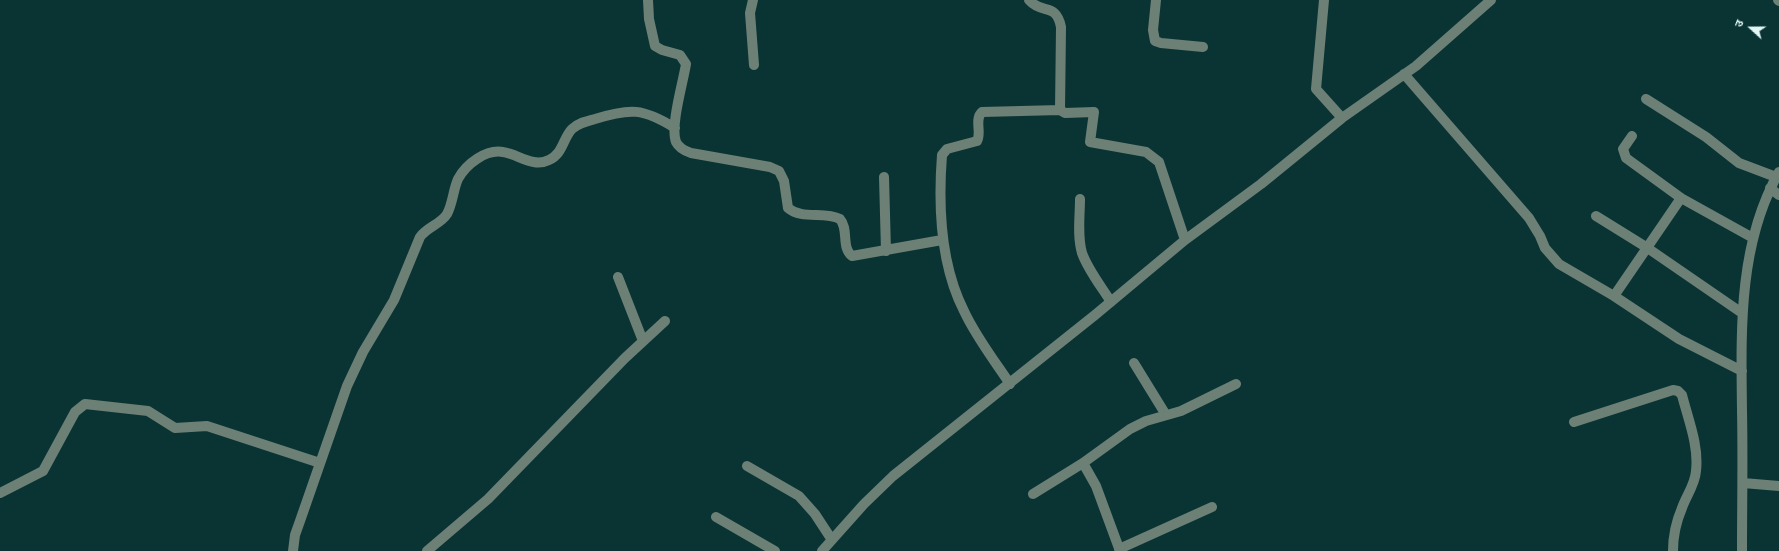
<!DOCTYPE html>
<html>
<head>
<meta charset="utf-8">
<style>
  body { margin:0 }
  #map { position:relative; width:1779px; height:551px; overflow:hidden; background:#0a3433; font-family:Spectral,"Noto Sans Devanagari",serif }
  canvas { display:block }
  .north { position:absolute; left:1731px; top:8px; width:40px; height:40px; -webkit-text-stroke:3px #0a3433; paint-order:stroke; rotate:291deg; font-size:11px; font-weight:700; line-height:16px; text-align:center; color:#e1f6f5 }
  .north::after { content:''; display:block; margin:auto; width:14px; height:18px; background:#e1f6f5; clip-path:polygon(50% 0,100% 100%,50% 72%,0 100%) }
</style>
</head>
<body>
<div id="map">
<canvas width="1779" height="551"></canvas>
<div class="north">उ</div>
</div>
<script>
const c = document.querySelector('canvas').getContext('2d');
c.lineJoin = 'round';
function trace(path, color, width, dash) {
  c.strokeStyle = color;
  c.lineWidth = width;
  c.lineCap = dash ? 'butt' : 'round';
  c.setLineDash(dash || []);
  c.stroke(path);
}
trace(new Path2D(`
  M648,0l1,19 6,27 7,4 18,5 6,9c-3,19 -16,62 -10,78 3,6 9,9 15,11l79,14 9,4 5,10 4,27c14,12 36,3 52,11 9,10 1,29 12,37l90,-16
  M753,0l-3,13 4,52
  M1029,0c13,15 27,2 32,27l-1,83 5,3 29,-1 -4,30 56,10 13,10 26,78
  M1156,0l-3,30 2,11 6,2 42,4
  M1324,0l-8,89 26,29
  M1778,0l1,1
  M1404,74l125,144 11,18 5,12 14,16 55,32 65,43 63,32
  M1646,99l60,38 33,26 37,14
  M1632,136l-9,13 3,9 55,40 72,40
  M884,177l2,74
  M1770,188l9,7
  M1080,199c0,17 -3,37 2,54 6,17 19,33 29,49
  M1596,216l50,31 96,66
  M618,277l25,64
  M1614,296l67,-98
  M1134,363l32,52
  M1010,384c-16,-24 -34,-47 -46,-73 -24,-47 -26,-104 -22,-156l5,-6 30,-8c5,-8 -3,-22 5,-29l78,-2
  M1574,422l99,-32 5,1 4,4c6,24 17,50 14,76 -1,14 -10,25 -14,37 -6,14 -9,29 -9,43
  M1083,463l13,23 24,65
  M747,466l52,30 16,18 17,26
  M1743,483l36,3
  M0,493l43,-22 32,-59 10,-8 63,7 27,17 32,-2 113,37
  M1033,494l50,-31 47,-34 16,-8 35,-10 55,-27
  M716,517l59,34
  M1119,549l93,-42
  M293,551l2,-16 5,-14 47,-135 16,-34 31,-52 26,-63c7,-10 21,-13 27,-23 6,-11 6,-24 11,-35 8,-15 28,-30 45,-27 15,2 30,16 46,8 14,-6 14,-22 23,-31 6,-6 15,-8 23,-10 35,-11 48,-11 80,9
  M427,551l61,-52 137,-141 40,-37
  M822,551l42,-47 29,-28 202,-161 90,-75 76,-56 81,-66 74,-52 75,-66
  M1742,551c0,-47 1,-93 0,-140 -1,-80 -4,-167 37,-239`), '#6d8076', 10);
</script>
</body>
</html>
